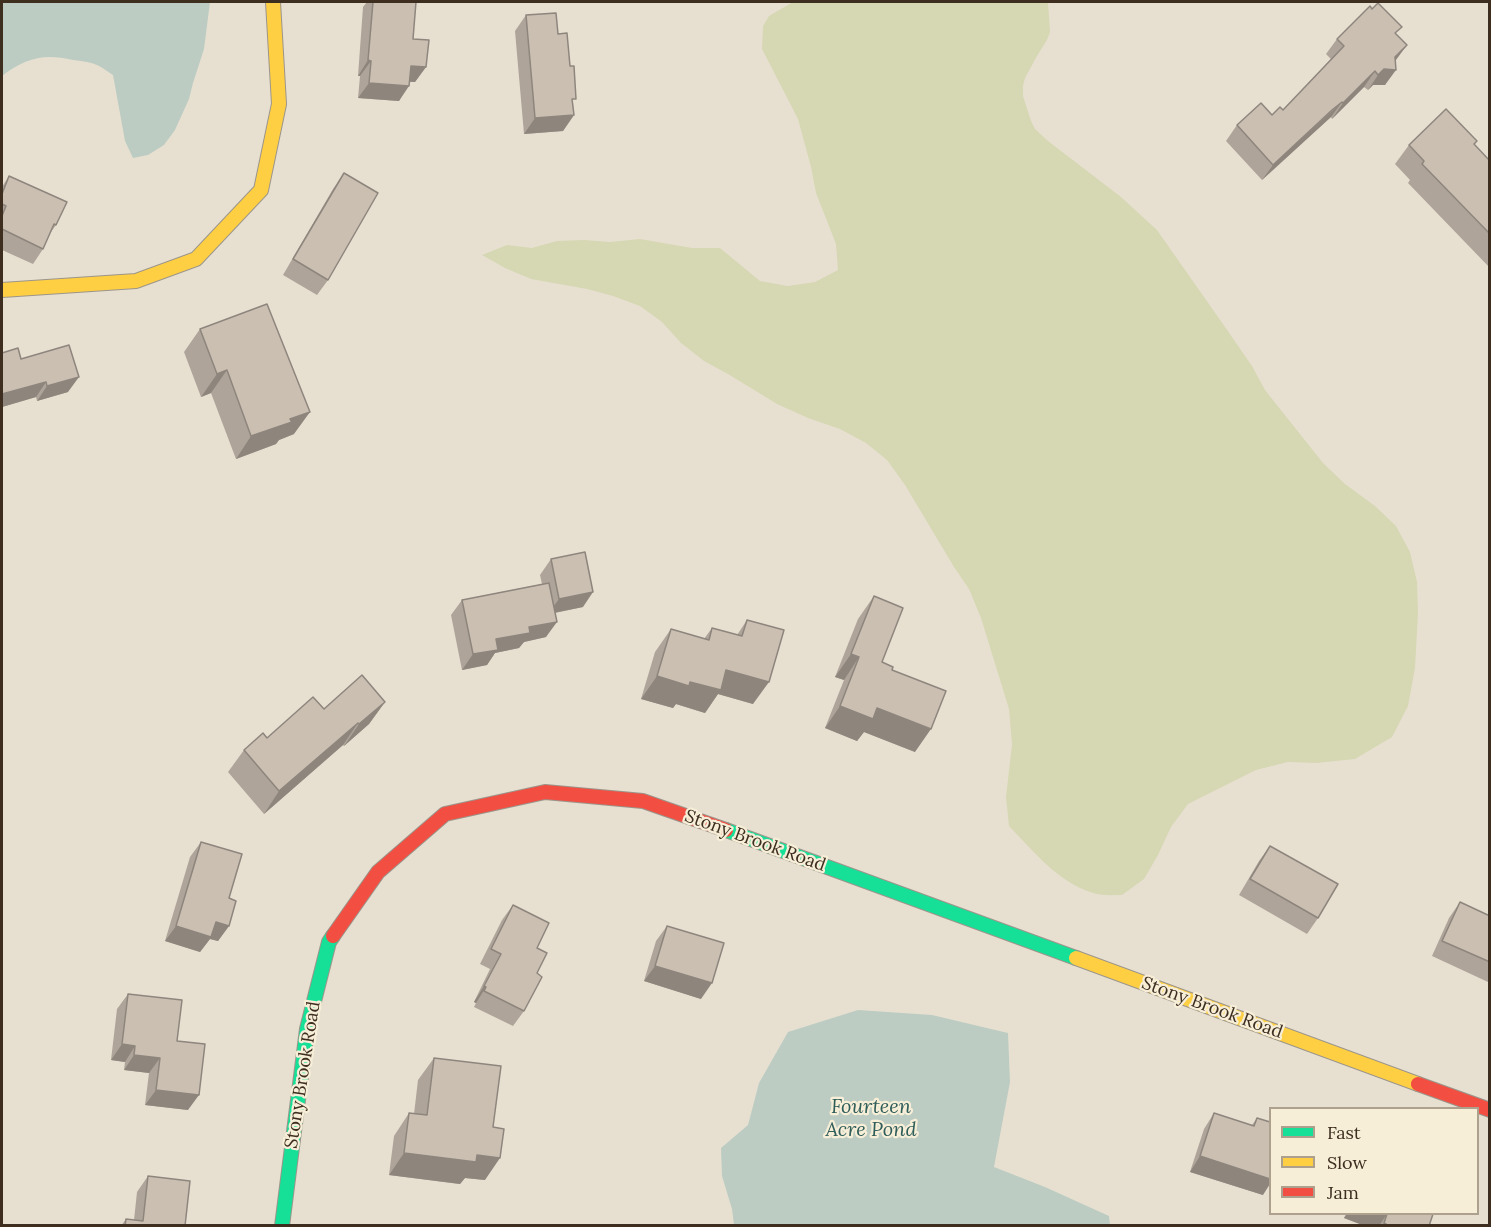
<!DOCTYPE html>
<html>
<head>
<meta charset="utf-8">
<style>
  body { margin:0 }
  #map { position:relative; width:1491px; height:1227px; overflow:hidden; background:#e7e0d1; font-family:Lora,serif }
  canvas { display:block }
  .frame { position:absolute; inset:0; border:3px solid #3d2e20; pointer-events:none }
  .legend { position:absolute; left:1269px; top:1107px; width:210px; height:108px; box-sizing:border-box; background:#f7eed8; border:2px solid #ada18e; margin:0; padding:8px 10px; list-style:none; font-size:18px; color:#3d2e20 }
  .legend li { display:flex; align-items:center; gap:12px; height:30px }
  .legend b { width:30px; border:2px solid #ada18e }
</style>
</head>
<body>
<div id="map">
<canvas width="1491" height="1227"></canvas>
<div class="frame"></div>
<ul class="legend">
<li><b style="height:8px;background:#16e098"></b>Fast</li>
<li><b style="height:8px;background:#ffcf43"></b>Slow</li>
<li><b style="height:8px;background:#f24e42"></b>Jam</li>
</ul>
</div>
<script>
const c = document.querySelector('canvas').getContext('2d');
c.lineJoin = 'round';
function fill(path, color) {
  c.fillStyle = color;
  c.fill(path, 'evenodd');
}
function trace(path, color, width, dash) {
  c.strokeStyle = color;
  c.lineWidth = width;
  c.lineCap = dash ? 'butt' : 'round';
  c.setLineDash(dash || []);
  c.stroke(path);
}
function drawText(font, color, halo, rows, align = 'center') {
  c.font = font + ' Lora,serif';
  c.lineWidth = 4.5;
  c.setLineDash([]);
  c.textBaseline = 'middle';
  c.strokeStyle = halo;
  c.fillStyle = color;
  for (const [text, x, y, turn = 0] of rows) {
    c.save();
    c.translate(x, y);
    c.rotate((+turn || 0) * Math.PI / 180);
    c.textAlign = isNaN(turn) ? turn : align;
    if (halo) c.strokeText(text, 0, 0);
    c.fillText(text, 0, 0);
    c.restore();
  }
}
fill(new Path2D(`
  M793,2h255l2,30 -3,8 -10,16 -12,22 -2,8v10l8,25 4,8 13,12 73,56 36,33 66,94 29,42 13,24 58,73 22,21 30,22 21,20 14,26 7,30 1,31 -3,55 -7,38 -16,31 -37,22 -39,4 -28,-1 -32,8 -68,34 -17,23 -13,28 -14,24 -22,16c-9,0 -20,1 -29,-2 -34,-10 -60,-42 -84,-67l-3,-29 6,-53 -3,-35 -28,-91 -12,-29 -15,-22 -49,-82 -18,-25 -21,-17 -26,-14 -32,-11 -31,-14 -49,-30 -24,-13 -23,-18 -19,-21 -22,-16 -27,-10 -26,-7 -56,-10 -26,-11 -23,-13 25,-10 25,3 25,-7 27,-1 26,2 30,-3 52,9h28l40,33 28,5 27,-4 23,-12 -2,-26 -20,-51 -5,-26 -13,-48 -36,-70 1,-23 6,-10z`), '#d6d7b3');
fill(new Path2D(`
  M2,2h208l-6,47 -11,34 -4,16 -14,31 -11,15 -16,10 -15,3 -8,-17 -12,-66c-5,-3 -11,-8 -16,-10 -7,-3 -16,-4 -24,-5 -29,-7 -48,-2 -71,16z
  M858,1010l74,5 76,18 2,49 -16,85 51,20 64,29 1,9h-376l-2,-16 -10,-33 -1,-28 27,-23 11,-42 29,-51z`), '#bcccc2');
const fast = new Path2D(`
  M726,830l350,128
  M282,1226l25,-197 22,-87 4,-6`);
const slow = new Path2D(`
  M2,290l134,-9 60,-22 65,-69 18,-86 -6,-102
  M1076,958l342,126`);
const jam = new Path2D(`
  M333,936l45,-64 67,-58 100,-22 98,9 83,29
  M1418,1084l72,26`);
trace(fast, '#9c958a', 16);
trace(slow, '#9c958a', 16);
trace(jam, '#9c958a', 16);
trace(fast, '#16e098', 14);
trace(slow, '#ffcf43', 14);
trace(jam, '#f24e42', 14);
fill(new Path2D(`
  M367,2h49l-3,37 13,28 -11,15h-5l-11,19 -41,-3 2,-22h-2l5,-69z
  M526,15l32,19 15,70 1,11 -11,16 -39,3 -9,-103z
  M1397,35l-2,26 -10,24h-12l-5,5 -4,-3 -32,32 -1,-2 -10,9 -59,54 -36,-39 11,-16 35,-10 11,-5 48,-51 -5,-5 11,-15z
  M1477,141l-3,4 16,16v107l-82,-85 2,-3 -15,-16 14,-19z
  M344,173l-16,107 -11,15 -34,-20 50,-86z
  M9,176l47,49 -5,7 -8,17 -10,15 -31,-14v-63z
  M200,329l94,105 -15,6 -3,4 -40,15 -25,-66 -10,4 -17,-45z
  M2,353l19,6 47,33 -31,9 -1,-4 -34,10z
  M551,559l32,48 -28,6 -9,24 -22,5 -5,6 -24,5 -8,12 -25,5 -11,-55 11,-15 80,-16 -2,-9z
  M874,596l8,66 10,8 23,82 -51,-20 -7,9 -32,-13 19,-48 -9,-3 23,-58z
  M747,620l6,84 -35,-10 -13,19 -29,-9 -3,4 -32,-9 14,-47 16,-23 33,10 8,-11 25,7z
  M385,702l-16,22 -25,22 -1,-1 -79,69 -36,-42 16,-22 80,-41z
  M201,842l28,56v28l-11,15 -8,-2 -10,13 -35,-11 25,-84z
  M1270,846l48,72 -11,16 -68,-39 20,-34z
  M1460,902l30,14v64l-2,2 -56,-26 17,-38z
  M513,905l24,43v25l-13,38 -11,15 -39,-19 2,-4 -2,-1 16,-33 -10,-5 22,-44z
  M667,926l34,73 -57,-18 12,-40z
  M128,994l49,47 11,69 -43,-5 4,-32 -25,-3 1,-8 -14,-2 6,-51z
  M434,1058l51,122 -20,-2 -5,6 -71,-9 5,-39 15,-23 5,1 4,-34z
  M1214,1113l38,12 5,-7 6,77 -73,-23 14,-43z
  M148,1176l37,50h-64l5,-7 8,1 3,-28z
  M1346,1214h87l-4,12h-64l-21,-8z`), '#afa499');
fill(new Path2D(`
  M1407,45l-11,15 -9,9 9,1 -11,15h-12l-5,5 10,-15z
  M368,60l3,1 -11,15h-2z
  M411,66l15,1 -11,15 -15,-1z
  M1375,71l-11,16 -32,32 11,-16z
  M369,83l40,3 -10,15 -41,-3z
  M1342,102l-11,15 -69,63 11,-15z
  M574,115l-11,16 -39,3 11,-16z
  M227,370l-16,23 -10,4 16,-23z
  M79,377l-11,15 -31,9 10,-15z
  M46,382l-10,15 -34,10v-13z
  M310,412l-16,22 -15,6 -3,4 -40,15 15,-23 39,-17z
  M593,592l-10,15 -35,7 11,-15z
  M557,622l-11,15 -22,5 -5,6 -24,5 -8,12 -25,5 11,-16 23,-15 33,-12z
  M851,654l8,3 -15,23 -9,-3z
  M726,670l43,12 -16,22 -35,-10 -13,19 -29,-9 -3,4 -32,-9 16,-23 33,6z
  M385,702l-16,22 -25,22 15,-22z
  M840,706l37,2 54,21 -16,23 -51,-20 -7,9 -32,-13z
  M358,723l-15,22 -79,69 15,-23z
  M216,922l13,4 -11,15 -8,-2 -10,13 -35,-11 11,-15z
  M655,966l57,17 -11,16 -57,-18z
  M484,986l2,1 -10,16 -2,-1z
  M122,1044l13,2 -10,16 -14,-2z
  M134,1055l26,3 -11,15 -25,-3z
  M156,1090l43,5 -11,15 -43,-5z
  M404,1153l73,2 23,3 -15,22 -20,-2 -5,6 -71,-9z
  M1200,1156l70,23v5l-7,11 -73,-23z
  M1347,1214h40l-8,12h-14l-21,-8z`), '#8e867d');
const building = new Path2D(`
  M373,2h43l-3,37 16,1 -3,27 -15,-1 -2,20 -40,-3 2,-22 -3,-1z
  M1378,3l24,24 -7,6 12,12 -12,12 1,13 -12,-1 -6,6 -3,-4 -32,32 -1,-1 -10,8 -59,55 -36,-40 24,-22 11,12 8,-8 3,3 61,-64 -7,-7 33,-33 2,3z
  M556,13l2,21 9,-1 3,33h4l2,33h-4l2,16 -39,3 -9,-103z
  M1446,109l31,32 -3,3 16,17v73l-68,-70 2,-3 -15,-16z
  M344,173l34,20 -50,87 -35,-21z
  M9,176l58,26 -11,23 -2,-1 -11,25 -41,-20v-13l4,-10 -4,-2v-10z
  M267,304l43,108 -20,7 2,3 -41,14 -24,-66 -10,4 -17,-45z
  M69,345l10,32 -32,9 -1,-4 -44,12v-41l16,-5 3,11z
  M585,552l8,40 -34,7 -8,-40z
  M549,583l8,39 -28,5 1,6 -34,6 2,11 -25,4 -11,-54z
  M874,596l29,12 -21,54 11,5 -1,3 54,21 -15,38 -54,-21 -4,11 -33,-13 19,-49 -8,-3z
  M747,620l37,10 -15,52 -43,-12 -5,20 -31,-8 -1,4 -32,-10 14,-47 38,11 3,-12 30,8z
  M362,675l23,27 -26,22 -1,-1 -79,68 -35,-41 19,-17 4,5 46,-41 11,12z
  M201,842l41,12 -13,44 7,3 -7,25 -13,-4 -5,15 -35,-11z
  M1270,846l68,38 -20,34 -68,-39z
  M1460,902l30,14v46l-48,-21z
  M513,905l36,18 -12,25 10,5 -10,20 5,4 -18,34 -40,-20 2,-4 -2,-1 17,-32 -10,-5z
  M667,926l57,17 -12,40 -57,-17z
  M128,994l54,6 -5,41 28,3 -6,51 -43,-5 4,-32 -26,-3 1,-9 -13,-2z
  M434,1058l67,8 -8,61 11,2 -4,29 -23,-3 -1,7 -72,-9 5,-40 18,2z
  M1214,1113l40,13 3,-8 13,4v57l-70,-23z
  M148,1176l42,5 -5,45h-60l1,-7 17,2z
  M1385,1214h48l-4,12h-40l-5,-3 3,-9z`);
fill(building, '#cbbfb2');
trace(building, '#8e867d', 1.5);
drawText('18px', '#3d2e20', '#f7eed8', [
  ["Stony Brook Road",755,841,20],
  ["Stony Brook Road",1212,1008,20],
  ["Stony Brook Road",303,1075,-81]
]);
drawText('italic 20px', '#2f5d5a', '#f7eed8', [
  ["Fourteen",871,1107],
  ["Acre Pond",871,1130]
]);
</script>
</body>
</html>
